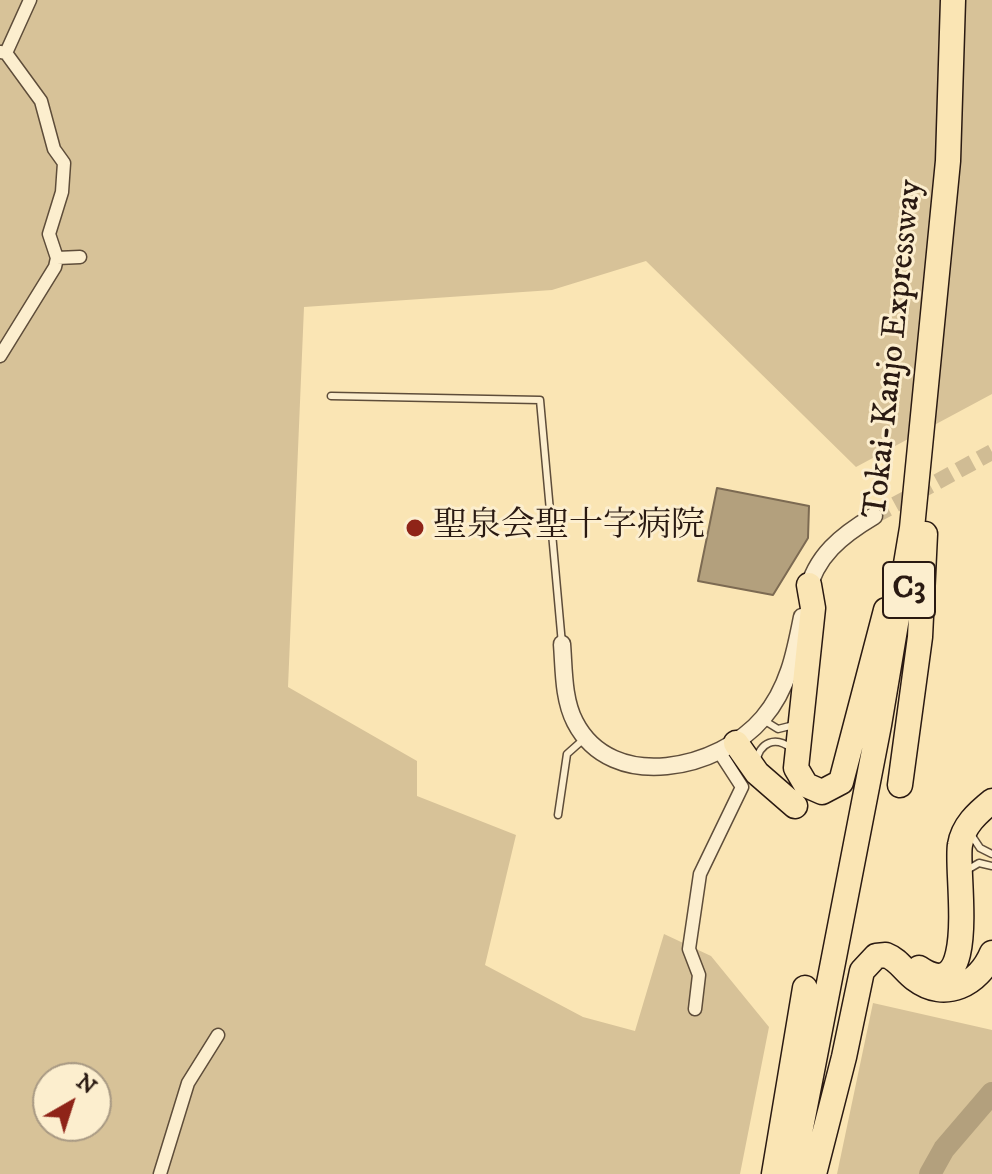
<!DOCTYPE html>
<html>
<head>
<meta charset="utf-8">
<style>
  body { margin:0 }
  #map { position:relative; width:992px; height:1174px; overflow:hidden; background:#fae5b4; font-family:"IM FELL DW Pica",serif }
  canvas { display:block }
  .north { position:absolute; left:32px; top:1062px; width:80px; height:80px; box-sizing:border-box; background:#fceece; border:2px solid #a89983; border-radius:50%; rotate:39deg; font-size:22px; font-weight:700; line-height:32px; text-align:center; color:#2a1a12 }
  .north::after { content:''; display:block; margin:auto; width:28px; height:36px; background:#8f2418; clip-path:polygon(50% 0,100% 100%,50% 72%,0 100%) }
</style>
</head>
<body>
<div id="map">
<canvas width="992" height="1174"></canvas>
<div class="north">N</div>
</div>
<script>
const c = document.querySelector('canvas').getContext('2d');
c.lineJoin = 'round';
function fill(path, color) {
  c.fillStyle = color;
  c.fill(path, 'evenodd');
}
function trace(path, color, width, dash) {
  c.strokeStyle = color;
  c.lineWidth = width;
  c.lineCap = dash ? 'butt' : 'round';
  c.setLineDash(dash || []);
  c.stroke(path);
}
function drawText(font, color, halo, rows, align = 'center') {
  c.font = font + ' "IM FELL DW Pica","Noto Serif JP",serif';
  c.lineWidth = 6;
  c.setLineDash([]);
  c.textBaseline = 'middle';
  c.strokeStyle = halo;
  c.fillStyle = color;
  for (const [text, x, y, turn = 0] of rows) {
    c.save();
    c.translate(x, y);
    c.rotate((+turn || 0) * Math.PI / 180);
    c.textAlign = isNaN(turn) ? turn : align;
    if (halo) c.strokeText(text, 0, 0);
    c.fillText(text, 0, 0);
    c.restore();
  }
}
fill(new Path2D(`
  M0,0h992v394l-136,73 -210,-206 -94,29 -248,17 -16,380 129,74v35l99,39 -31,130 98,52 52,14 29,-97 47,22 58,71 -29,147h-740zM48,1078h48v48h-48z
  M873,1003l119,27v144h-155z`), '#d7c298');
const water = new Path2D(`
  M717,488l92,18 -1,32 -35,57 -75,-14z`);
fill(water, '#b3a07d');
trace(water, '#7c6a52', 2);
trace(new Path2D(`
  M930,1174l14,-25 48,-56`), '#b3a07d', 22);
trace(new Path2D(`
  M874,516l118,-64`), '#d0bc94', 16, [16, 8]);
const service = new Path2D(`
  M331,396l209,4 22,244
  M765,721l13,8 16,-4
  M756,762c4,-20 19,-26 35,-14
  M558,815l9,-61 18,-16
  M972,836l8,12 12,6
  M967,870l12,-7 13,3`);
const minor = new Path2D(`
  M0,52l6,1 35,48 13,48 10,14 -2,29 -13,42 8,24 -2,9 -55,89
  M6,53l24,-53
  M57,258l23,-1
  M695,1009l4,-34 -10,-26 11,-75 42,-87 -22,-34
  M160,1174l28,-91 30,-48`);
const tertiary = new Path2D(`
  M807,594c8,-38 35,-59 67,-78
  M562,644c2,25 1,55 13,78 37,72 145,47 188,-4 25,-29 32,-65 39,-101`);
const motorway = new Path2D(`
  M809,585l4,23 -17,160 10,17 16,7 19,-10 45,-172
  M736,743l21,30 38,33
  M900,785l20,-148 5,-103
  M919,968c62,42 36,-98 41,-123 3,-19 17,-32 32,-44
  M774,1174l31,-186
  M792,1174l87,-449 33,-197 36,-367 5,-161
  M814,1174l30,-117 18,-86 14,-15 10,-1c13,5 18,16 29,24 30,23 64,5 77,-26`);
trace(service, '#5e4d3a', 9);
trace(minor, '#5e4d3a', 15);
trace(tertiary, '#5e4d3a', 19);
trace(motorway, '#2a1a12', 27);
trace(service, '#fceece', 6);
trace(minor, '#fceece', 12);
trace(tertiary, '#fceece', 16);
trace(motorway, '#fae5b4', 24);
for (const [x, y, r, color] of [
  [415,528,10,"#8f2418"]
]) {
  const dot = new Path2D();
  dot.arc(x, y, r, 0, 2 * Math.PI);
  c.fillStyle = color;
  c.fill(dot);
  trace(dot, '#fceece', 3);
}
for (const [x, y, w] of [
  [909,590,52]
]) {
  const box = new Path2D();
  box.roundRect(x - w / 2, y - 28, w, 56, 6);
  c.fillStyle = '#fceece';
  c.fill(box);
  trace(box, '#2a1a12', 2);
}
drawText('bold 32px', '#2a1a12', null, [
  ["C3",909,590]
]);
drawText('34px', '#2a1a12', '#fceece', [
  ["Tokai-Kanjo Expressway",895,349,-84]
]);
drawText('34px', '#2a1a12', '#fceece', [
  ["聖泉会聖十字病院",433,528]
], 'left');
</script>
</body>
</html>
